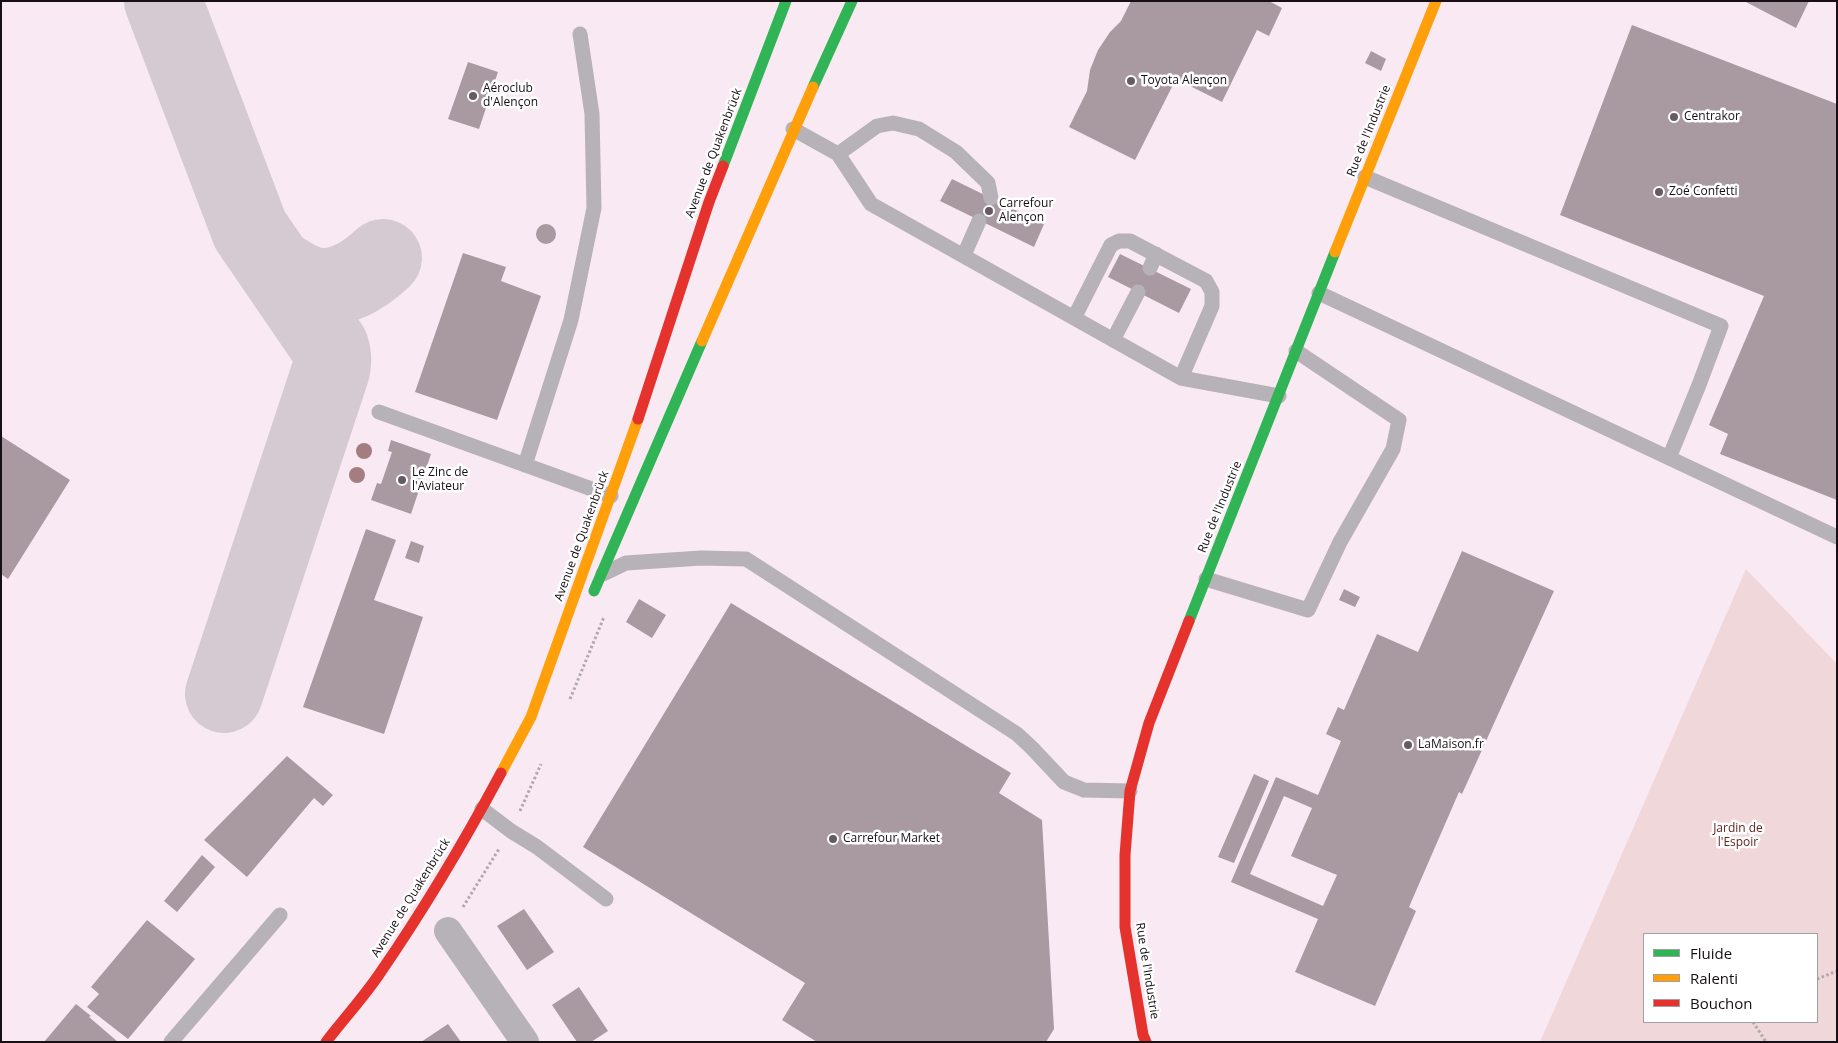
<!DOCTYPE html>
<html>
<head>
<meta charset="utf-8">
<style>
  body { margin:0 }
  #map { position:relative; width:1838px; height:1043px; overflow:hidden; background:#f8e9f3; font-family:"Open Sans",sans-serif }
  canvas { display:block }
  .frame { position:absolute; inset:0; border:2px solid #180f15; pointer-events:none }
  .legend { position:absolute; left:1643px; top:933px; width:175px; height:90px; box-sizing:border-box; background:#fff; border:1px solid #a39fa1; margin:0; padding:6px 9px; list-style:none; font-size:15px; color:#180f15 }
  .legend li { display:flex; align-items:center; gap:10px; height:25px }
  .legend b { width:25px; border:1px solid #a39fa1 }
</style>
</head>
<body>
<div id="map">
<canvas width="1838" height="1043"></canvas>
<div class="frame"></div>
<ul class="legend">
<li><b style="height:6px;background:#30b455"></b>Fluide</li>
<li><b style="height:6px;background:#ff9f0a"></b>Ralenti</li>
<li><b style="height:6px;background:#e5322d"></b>Bouchon</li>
</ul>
</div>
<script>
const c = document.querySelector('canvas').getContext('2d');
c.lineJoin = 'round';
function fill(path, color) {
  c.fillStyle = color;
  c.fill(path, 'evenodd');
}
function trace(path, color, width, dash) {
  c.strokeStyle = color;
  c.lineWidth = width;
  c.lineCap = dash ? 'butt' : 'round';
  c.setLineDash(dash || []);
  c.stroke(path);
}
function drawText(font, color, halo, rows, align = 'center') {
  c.font = font + ' "Open Sans",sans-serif';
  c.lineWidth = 5;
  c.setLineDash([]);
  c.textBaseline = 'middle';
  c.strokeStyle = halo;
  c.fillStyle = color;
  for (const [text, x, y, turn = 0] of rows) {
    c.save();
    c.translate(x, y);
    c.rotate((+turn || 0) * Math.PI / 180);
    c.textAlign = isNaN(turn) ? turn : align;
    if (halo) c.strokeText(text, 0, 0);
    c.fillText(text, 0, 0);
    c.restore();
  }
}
fill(new Path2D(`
  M1746,569l91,95v378h-297zM1644,934h173v88h-173z`), '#f0d7da');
trace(new Path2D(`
  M163,1l87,229 80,117c3,9 3,15 1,23l-107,324
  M276,267c14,9 30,20 47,20 23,0 44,-14 60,-29`), '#d6cad2', 78);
fill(new Path2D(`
  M1131,1h138l13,7 -13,28 -12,-6 -35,72 -46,-23 -41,81 -66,-33 18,-36 3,-21 8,-20 12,-18 11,-11z
  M1744,1h65l-13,27z
  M1632,25l205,79v396l-117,-46 8,-20 -19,-9 55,-129 -204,-81z
  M1371,51l15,8 -5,12 -16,-8z
  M468,62l30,10 -19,57 -31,-10z
  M952,179l92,45 -10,23 -94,-46z
  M536 234a10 10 0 1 1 20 0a10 10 0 1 1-20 0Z
  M463,253l43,14 -5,14 40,15 -44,124 -82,-28z
  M1120,254l71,35 -12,24 -71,-36z
  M1,436l69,44 -62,99 -7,-5z
  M391,440l40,14 -20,60 -40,-14 6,-17 4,1 11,-32 -4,-1z
  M366,529l30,11 -22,60 49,17 -39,117 -81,-27z
  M411,541l13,5 -5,17 -14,-5z
  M1462,551l92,40 -92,203 -3,-2 -50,115 7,4 -41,95 -80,-34 23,-53 -87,-37 45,-105 42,18 23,-54 -15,-7 12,-27 6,3 33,-76 41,18zM1284,796l28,12 -21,48 46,19 -14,31 -73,-32z
  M1344,589l16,8 -5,10 -16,-7z
  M639,599l27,16 -14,23 -26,-16z
  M731,603l280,170 -12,20 43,27 12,209 -8,13h-229l-35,-22 23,-37 -222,-136z
  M287,756l46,39 -10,11 -9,-8 -67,79 -43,-37z
  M1254,774l15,7 -35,82 -16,-6z
  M202,855l13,12 -38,45 -13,-11z
  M524,909l30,43 -27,18 -30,-44z
  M147,920l48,39 -67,80 -41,-32 12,-13 -8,-7z
  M579,987l29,44 -17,11h-14l-25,-37z
  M76,1004l15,12 -2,1 29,25h-74z
  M448,1024l13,18h-40z`), '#a89aa0');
trace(new Path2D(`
  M570,699l34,-82
  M520,811l21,-47
  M463,907l36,-58
  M1817,979l20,-8
  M1753,1022l13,20`), '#afa8ae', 3, [2.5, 2.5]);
trace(new Path2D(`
  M793,129l45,25 33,50 310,174 98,18
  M838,154l39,-28 16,-3 26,6 37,23 32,31 3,15
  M1365,177l356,149 -22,59 -30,73
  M964,255l15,-34
  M1150,268l6,-14
  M1319,293l518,244
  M1074,318l37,-73 8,-4h11l76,40 6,11v14l-31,72
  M1113,340l25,-48
  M379,412l232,84
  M525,465l46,-145 23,-112 -2,-94 -12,-80
  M603,574l23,-11 75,-5 45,1 271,175 15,14 32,34 20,8 46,1
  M1206,579l102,31 32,-68 53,-93 6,-29 -103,-69
  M482,809l29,22 26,16 69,52
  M171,1042l109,-127`), '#b7b2b7', 15);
trace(new Path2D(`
  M448,931l77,111`), '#b7b2b7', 28);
trace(new Path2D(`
  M813,87l39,-86
  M723,166l63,-165
  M594,591l108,-250
  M1189,621l146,-369`), '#30b455', 11);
trace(new Path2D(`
  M1335,252l101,-251
  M702,341l111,-254
  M501,773l30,-56 107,-298`), '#ff9f0a', 11);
trace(new Path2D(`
  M638,419l71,-217 14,-36
  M326,1042c17,-22 36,-43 52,-66 45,-65 86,-134 123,-203
  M1146,1042l-3,-7 -18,-108v-72l5,-64 19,-68 40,-102`), '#e5322d', 11);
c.fillStyle = '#a47d81';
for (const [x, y] of [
  [364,451],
  [357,475]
]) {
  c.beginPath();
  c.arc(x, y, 8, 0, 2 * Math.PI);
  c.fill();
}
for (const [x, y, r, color] of [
  [1131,81,5,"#665b63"],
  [473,96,5,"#665b63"],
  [1674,117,5,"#665b63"],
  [1659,192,5,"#665b63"],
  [989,211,5,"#665b63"],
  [402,480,5,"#665b63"],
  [1408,745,5,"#665b63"],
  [833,839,5,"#665b63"]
]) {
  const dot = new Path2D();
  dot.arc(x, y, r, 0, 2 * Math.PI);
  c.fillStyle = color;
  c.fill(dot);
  trace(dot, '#fff', 2);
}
drawText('12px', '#180f15', '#fff', [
  ["Toyota Alençon",1141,81],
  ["Aéroclub",483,89],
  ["d'Alençon",483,103],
  ["Centrakor",1684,117],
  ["Zoé Confetti",1669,192],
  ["Carrefour",999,204],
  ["Alençon",999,218],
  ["Le Zinc de",412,473],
  ["l'Aviateur",412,487],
  ["LaMaison.fr",1418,745],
  ["Carrefour Market",843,839]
], 'left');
drawText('12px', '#180f15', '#fff', [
  ["Rue de l'Industrie",1369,131,-68],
  ["Avenue de Quakenbrück",714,153,-69],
  ["Rue de l'Industrie",1220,507,-68],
  ["Avenue de Quakenbrück",582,536,-70],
  ["Avenue de Quakenbrück",411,898,-58],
  ["Rue de l'Industrie",1147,971,81]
]);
drawText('12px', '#5f2523', '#fff', [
  ["Jardin de",1738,829],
  ["l'Espoir",1738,843]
]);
</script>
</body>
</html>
